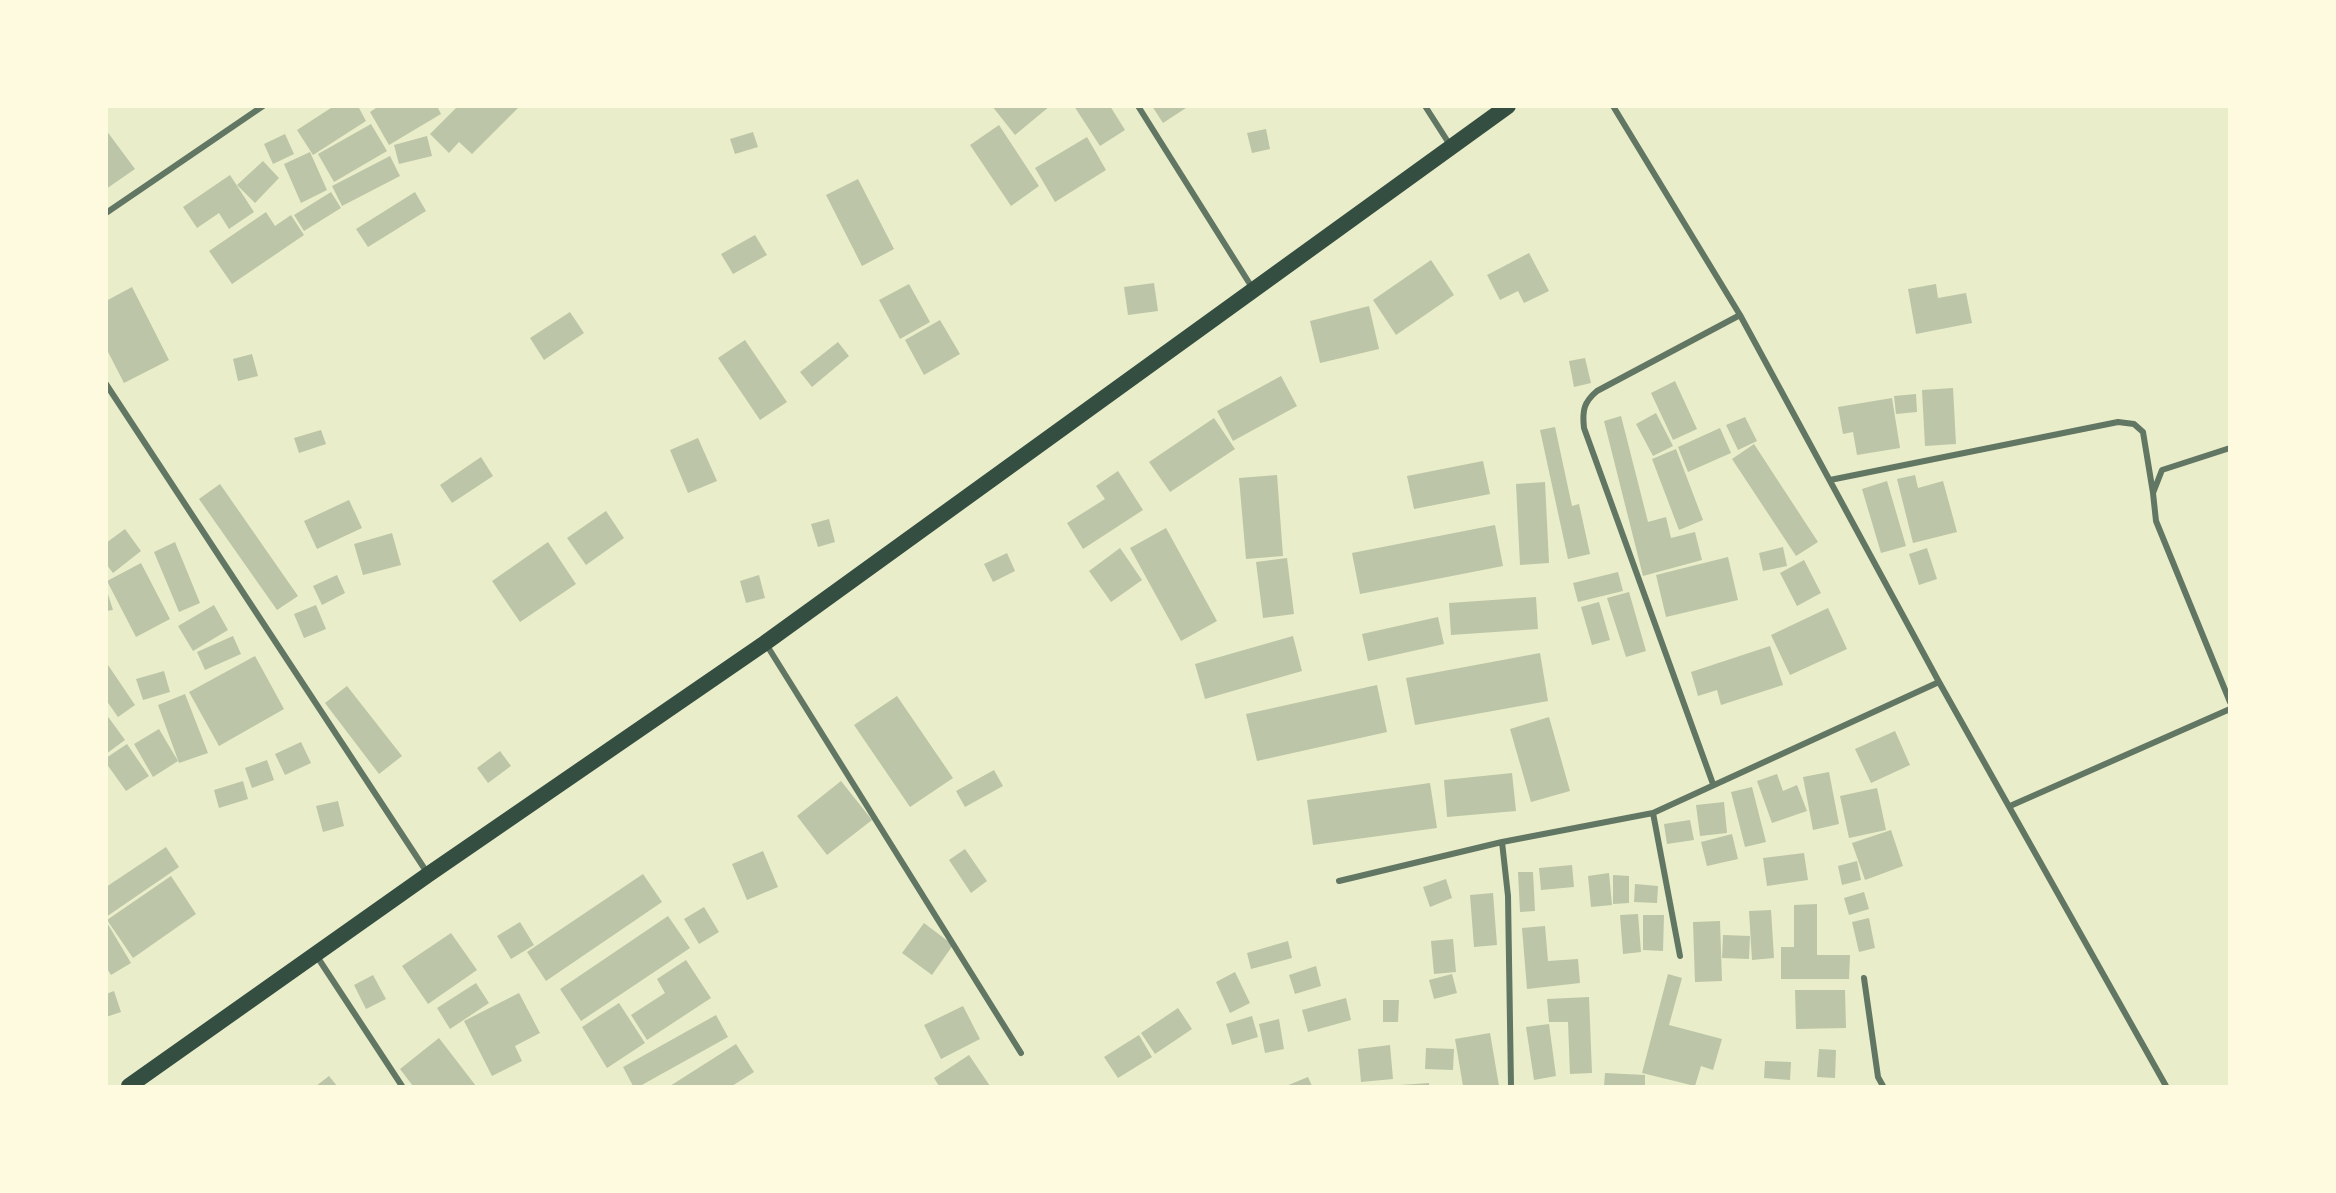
<!DOCTYPE html>
<html>
<head>
<meta charset="utf-8">
<style>
  body { margin:0 }
  #map { position:relative; width:2336px; height:1193px; overflow:hidden; background:#e9edc9; font-family:"Varela Round",sans-serif }
  canvas { display:block }
  .frame { position:absolute; inset:0; border:108px solid #fefae0; pointer-events:none }
</style>
</head>
<body>
<div id="map">
<canvas width="2336" height="1193"></canvas>
<div class="frame"></div>
</div>
<script>
const c = document.querySelector('canvas').getContext('2d');
c.lineJoin = 'round';
function fill(path, color) {
  c.fillStyle = color;
  c.fill(path, 'evenodd');
}
function trace(path, color, width, dash) {
  c.strokeStyle = color;
  c.lineWidth = width;
  c.lineCap = dash ? 'butt' : 'round';
  c.setLineDash(dash || []);
  c.stroke(path);
}
fill(new Path2D(`
  M334,106h24l8,15 -53,34 -16,-25z
  M379,106h58l4,8 -52,31 -19,-33z
  M458,106h62l-48,48 -13,-12 -10,11 -19,-19z
  M992,106h58l-35,29z
  M1074,106h36l15,24 -25,16z
  M1152,106h37l-26,17z
  M371,124l16,27 -53,31 -16,-28z
  M999,125l40,61 -28,20 -41,-61z
  M1266,129l4,20 -18,4 -5,-20z
  M106,130l29,39 -29,20z
  M753,132l5,15 -23,7 -5,-15z
  M285,134l9,20 -21,10 -9,-20z
  M427,136l5,20 -33,8 -5,-19z
  M1087,137l19,33 -51,32 -20,-34z
  M310,152l17,38 -26,13 -17,-39z
  M390,156l10,20 -58,30 -10,-20z
  M263,161l16,17 -24,25 -18,-18z
  M230,175l24,37 -25,17 -10,-16 -22,15 -14,-21z
  M858,179l36,70 -32,17 -36,-71z
  M331,192l10,16 -37,23 -10,-16z
  M415,192l11,19 -58,36 -12,-18z
  M266,212l9,14 16,-11 13,20 -72,49 -23,-33z
  M755,235l12,20 -34,19 -12,-20z
  M1529,253l20,38 -25,12 -6,-12 -18,9 -13,-25z
  M1431,260l23,35 -58,40 -23,-35z
  M1154,283l4,28 -30,4 -4,-28z
  M909,284l21,38 -30,17 -21,-39z
  M1936,284l2,14 28,-5 6,30 -56,11 -8,-45z
  M132,287l37,73 -45,23 -18,-35v-47z
  M1369,306l10,43 -59,14 -10,-42z
  M570,312l14,21 -40,27 -14,-22z
  M940,320l20,34 -36,21 -19,-35z
  M745,340l42,62 -27,18 -42,-62z
  M838,342l11,14 -37,31 -12,-15z
  M252,354l6,22 -20,5 -5,-22z
  M1585,358l6,25 -17,4 -5,-26z
  M1281,376l16,30 -64,35 -16,-30z
  M1675,381l22,48 -24,11 -22,-47z
  M1953,388l3,56 -31,2 -3,-56z
  M1916,394l1,18 -21,2 -2,-18z
  M1892,398l8,50 -43,7 -4,-23 -10,2 -5,-27z
  M1656,413l17,33 -20,10 -17,-32z
  M1621,416l27,106 18,-5 5,21 24,-6 7,28 -59,16 -39,-155z
  M1745,417l12,24 -19,9 -12,-25z
  M1214,418l21,31 -65,43 -21,-30z
  M1555,427l17,79 7,-2 11,50 -22,5 -28,-129z
  M1720,428l11,25 -43,19 -10,-25z
  M321,430l5,14 -27,9 -5,-15z
  M698,438l19,43 -29,12 -18,-43z
  M1754,444l64,98 -22,14 -64,-97z
  M1676,449l27,71 -24,10 -27,-71z
  M481,457l12,19 -41,27 -12,-18z
  M1483,461l7,33 -76,15 -7,-33z
  M1118,471l25,39 -60,39 -16,-26 38,-24 -9,-13z
  M1277,475l6,81 -37,3 -7,-81z
  M1915,475l3,13 25,-7 14,51 -44,11 -16,-64z
  M1887,481l19,65 -25,7 -19,-64z
  M1545,482l4,81 -29,2 -4,-81z
  M220,484l78,112 -21,14 -78,-111z
  M349,500l13,28 -45,21 -13,-28z
  M606,511l18,27 -38,27 -19,-27z
  M829,519l6,23 -17,5 -7,-23z
  M1495,525l8,41 -143,28 -8,-41z
  M1166,528l51,93 -36,20 -51,-93z
  M125,529l16,22 -28,22 -7,-9v-21z
  M392,533l9,32 -38,10 -9,-31z
  M175,542l25,61 -21,9 -25,-60z
  M548,542l28,42 -56,38 -28,-41z
  M1783,547l4,19 -24,5 -4,-18z
  M1120,548l22,32 -31,22 -22,-31z
  M1927,548l10,31 -18,6 -10,-31z
  M1007,553l8,18 -22,11 -9,-18z
  M1728,557l10,43 -72,17 -10,-42z
  M1287,558l7,56 -31,4 -7,-56z
  M1804,560l17,33 -24,13 -17,-33z
  M141,563l29,56 -34,18 -29,-56z
  M1618,572l5,19 -45,11 -5,-19z
  M337,575l8,18 -23,12 -9,-19z
  M759,575l6,23 -19,5 -6,-22z
  M106,588l7,22 -7,1z
  M1629,592l17,59 -20,6 -19,-59z
  M1536,597l2,32 -87,6 -2,-32z
  M1599,602l11,38 -18,5 -11,-38z
  M214,605l14,25 -35,21 -15,-25z
  M316,605l10,24 -22,9 -10,-24z
  M1828,608l19,41 -57,26 -19,-40z
  M1438,617l6,27 -76,17 -6,-27z
  M233,636l8,18 -36,16 -8,-18z
  M1293,636l9,35 -97,28 -10,-35z
  M1770,646l13,39 -62,20 -4,-15 -19,6 -7,-24z
  M1540,653l8,48 -133,24 -9,-47z
  M255,656l29,53 -65,37 -30,-54z
  M106,662l29,43 -17,12 -12,-17z
  M164,671l6,21 -27,8 -7,-21z
  M1377,685l10,47 -130,29 -11,-47z
  M347,686l55,70 -23,18 -54,-71z
  M185,694l23,59 -29,10 -21,-58z
  M897,696l56,82 -43,29 -56,-82z
  M106,714l19,26 -19,14z
  M1549,717l21,74 -39,11 -21,-73z
  M159,729l19,32 -25,16 -19,-33z
  M1895,731l15,34 -39,18 -16,-34z
  M301,742l10,21 -26,12 -10,-21z
  M127,744l22,32 -23,15 -20,-28v-5z
  M500,751l11,15 -23,17 -11,-15z
  M267,760l7,20 -22,8 -7,-20z
  M994,770l9,16 -38,21 -9,-16z
  M1829,772l10,52 -26,6 -10,-53z
  M1512,773l4,38 -69,6 -3,-37z
  M1777,774l6,17 14,-6 10,26 -35,12 -15,-42z
  M243,781l5,18 -29,9 -5,-18z
  M841,781l31,39 -45,35 -30,-39z
  M1430,783l7,45 -124,17 -6,-45z
  M1752,787l14,55 -21,5 -14,-55z
  M1877,788l9,42 -37,8 -9,-42z
  M338,801l6,25 -21,6 -7,-26z
  M1724,802l3,31 -27,3 -4,-31z
  M1690,820l4,20 -27,4 -3,-20z
  M1891,830l12,36 -38,14 -13,-37z
  M1732,834l6,25 -31,7 -6,-24z
  M166,847l13,20 -73,50v-30z
  M965,849l22,32 -16,12 -22,-33z
  M763,851l15,36 -31,13 -15,-36z
  M1804,853l4,27 -41,6 -4,-28z
  M1857,861l4,19 -19,5 -4,-19z
  M1572,865l2,22 -33,3 -2,-22z
  M1518,872h15l2,39 -15,1z
  M1609,873l3,32 -21,2 -3,-31z
  M643,874l19,28 -116,79 -19,-29z
  M1613,875l16,1v27l-16,1z
  M171,876l25,38 -63,44 -26,-38z
  M1446,879l6,19 -22,9 -7,-20z
  M1635,884l23,2 -1,17 -23,-1z
  M1864,892l5,17 -20,6 -5,-17z
  M1493,893l4,52 -23,2 -4,-52z
  M1817,904v51h33l-1,24h-68v-32h13v-42z
  M704,907l15,25 -20,12 -15,-25z
  M1771,910l3,48 -22,2 -3,-49z
  M1638,914l3,38 -18,2 -3,-39z
  M1643,915h21l-1,36 -20,-1z
  M668,916l22,32 -109,73 -21,-32z
  M1869,918l6,30 -16,4 -7,-30z
  M106,921l25,42 -20,12 -5,-8z
  M1720,921l2,60 -27,1 -2,-60z
  M520,922l14,23 -23,14 -14,-23z
  M924,923l29,22 -21,30 -30,-22z
  M1545,926l3,35 30,-2 2,24 -53,6 -5,-61z
  M451,933l26,37 -49,34 -26,-38z
  M1723,935l27,1 -1,23 -27,-1z
  M1453,939l3,33 -22,2 -3,-33z
  M1288,941l4,17 -41,11 -4,-16z
  M686,960l25,38 -64,42 -16,-25 34,-22 -8,-14z
  M1316,966l5,20 -26,8 -6,-19z
  M1235,972l15,31 -20,10 -14,-31z
  M1452,974l5,19 -23,6 -5,-19z
  M1668,974l14,4 -13,47 53,14 -9,31 -12,-4 -6,20 -53,-13z
  M373,975l13,24 -20,10 -12,-24z
  M476,983l13,20 -39,26 -13,-21z
  M1795,990h50l1,38 -50,1z
  M114,991l7,21 -15,5v-23z
  M519,993l21,40 -25,13 7,15 -30,15 -28,-55z
  M1589,997l3,76 -22,1 -2,-52h-19l-2,-23z
  M1346,998l5,22 -43,12 -6,-22z
  M1383,1000h16l-1,22h-15z
  M619,1003l26,40 -38,25 -25,-41z
  M963,1006l17,33 -39,20 -17,-34z
  M1178,1008l14,21 -37,25 -14,-21z
  M716,1015l12,22 -88,49h-7l-10,-19z
  M1252,1016l6,21 -26,8 -6,-21z
  M1279,1019l5,30 -19,4 -6,-29z
  M1549,1024l7,52 -22,4 -8,-53z
  M1490,1033l9,53h-36l-8,-47z
  M1139,1035l13,22 -34,21 -14,-21z
  M439,1038l37,48h-63l-13,-17z
  M736,1044l18,28 -22,14h-62z
  M1390,1045l3,34 -32,3 -3,-33z
  M1426,1048l28,1 -1,21 -28,-1z
  M1819,1049l17,1 -1,28 -18,-1z
  M969,1055l21,31h-51l-5,-8z
  M1765,1061l26,1 -1,18 -26,-2z
  M1605,1073l40,2v11h-41z
  M329,1076l8,10h-21z
  M1308,1077l4,9h-26z
  M1429,1083v3h-29v-1z`), '#bcc5a7');
trace(new Path2D(`
  M1138,106l115,183
  M1425,106l25,39
  M1613,106l127,209 199,367 227,404
  M106,213l157,-107
  M106,384l322,490
  M2230,448l-68,22 -9,23 3,28 74,181
  M1830,480l288,-58 16,2 9,8 10,61
  M766,644l255,409
  M1713,784l-129,-356c-2,-18 0,-26 13,-37l143,-76
  M2010,806l220,-97
  M1653,813l27,143
  M1502,842l6,54 3,190
  M1339,881l163,-39 151,-29 286,-131
  M316,955l86,131
  M1864,978l14,99 5,9`), '#617663', 6);
trace(new Path2D(`
  M129,1086l300,-212 336,-231 743,-537`), '#344e41', 16);
</script>
</body>
</html>
